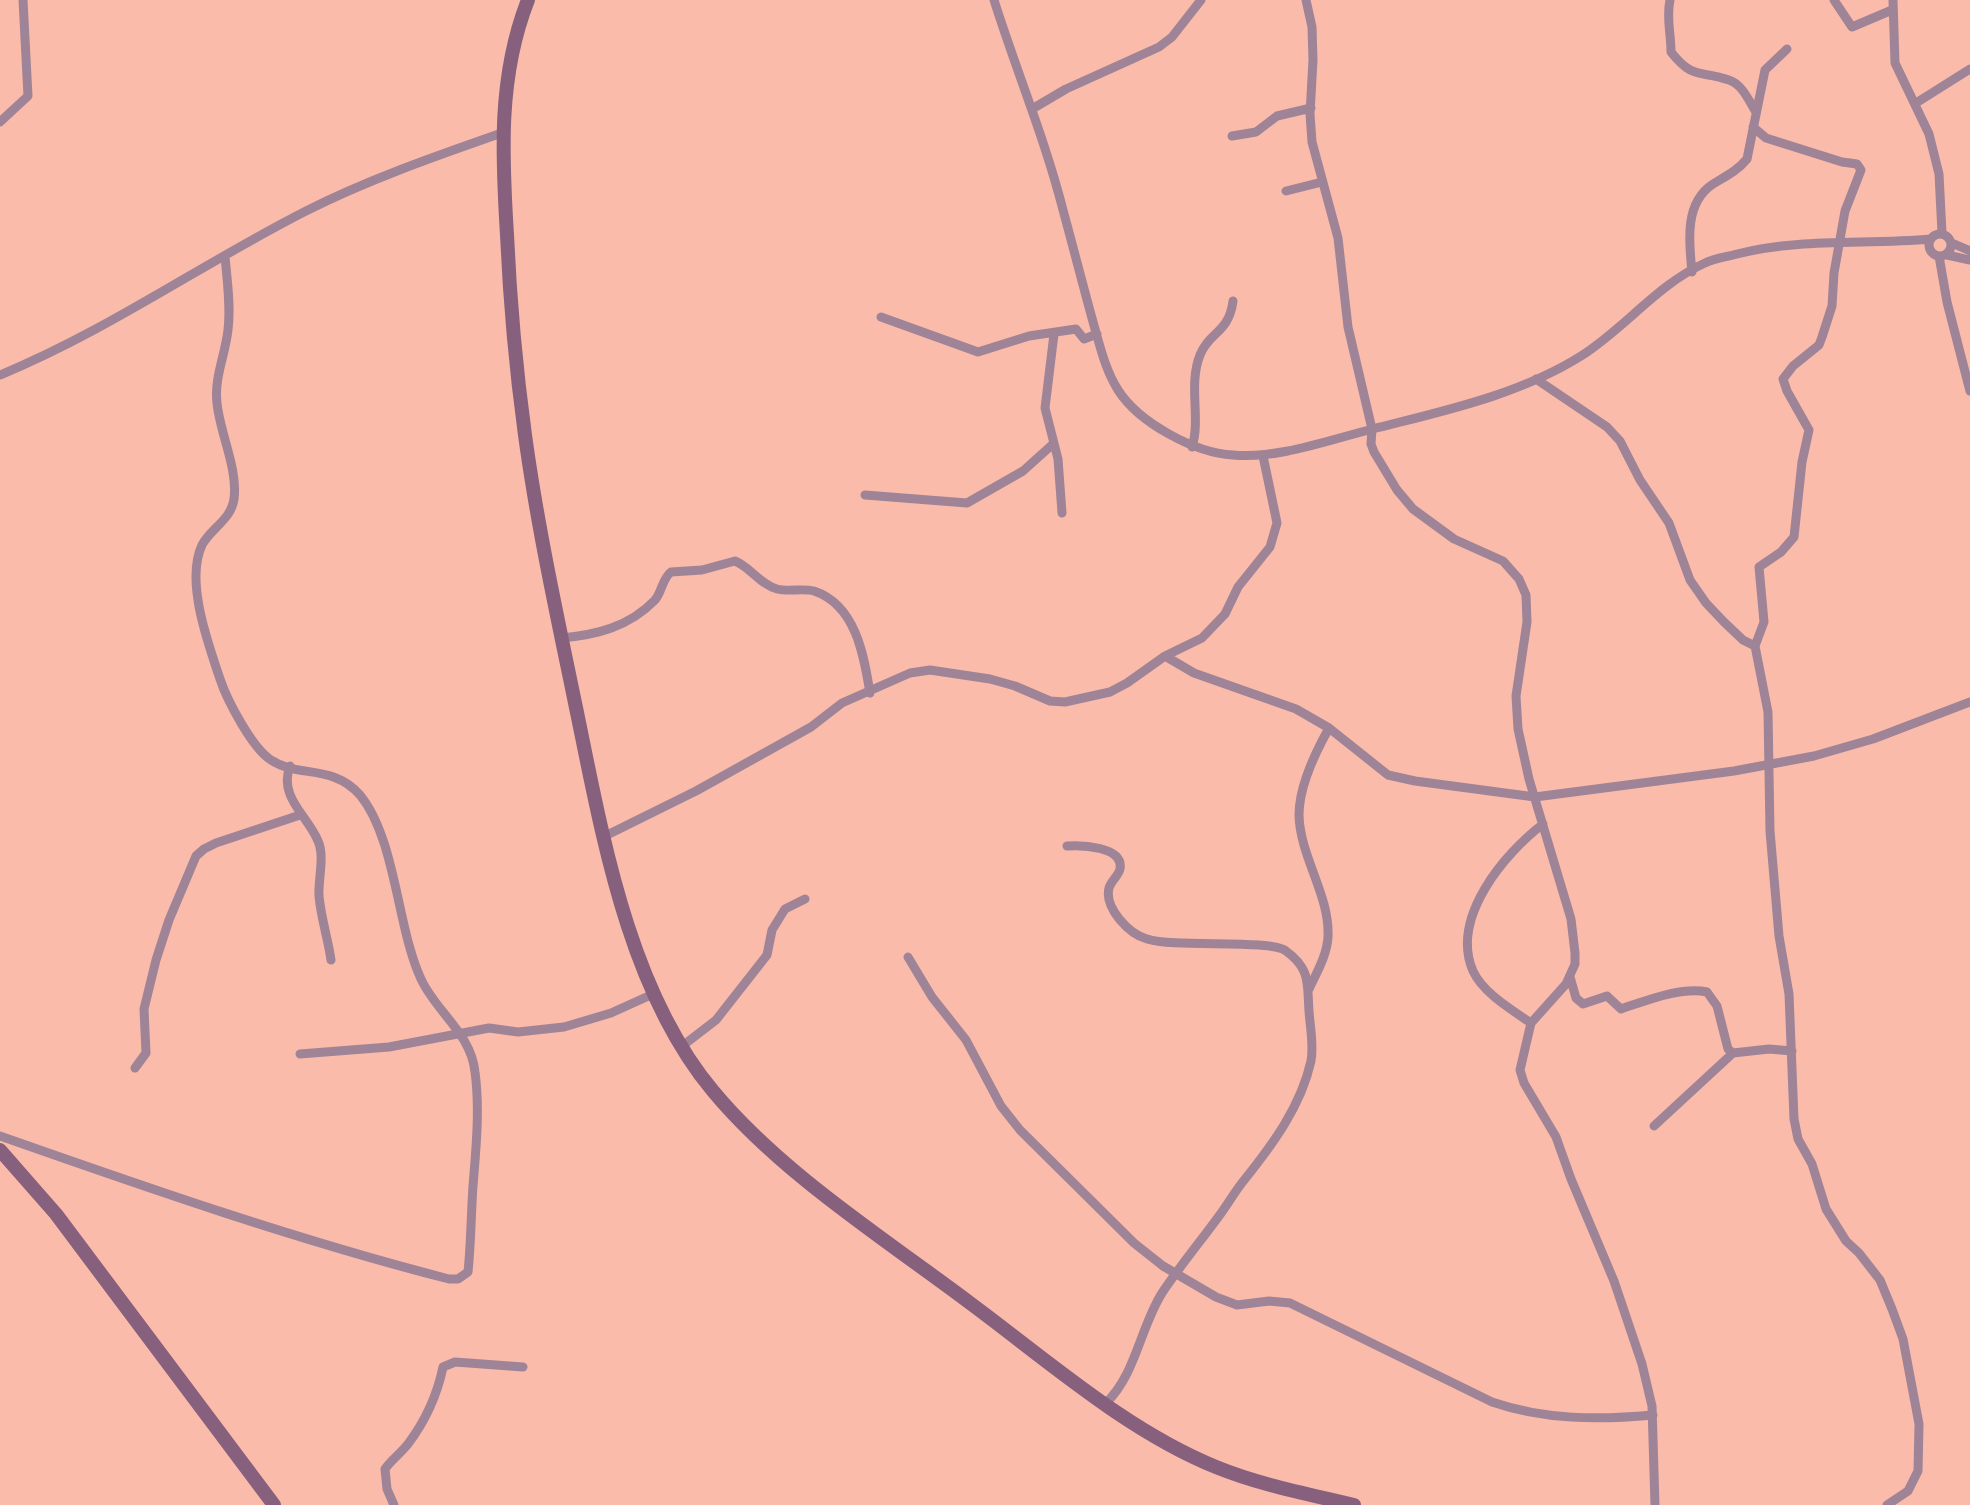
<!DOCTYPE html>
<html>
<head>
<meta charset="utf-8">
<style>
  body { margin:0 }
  canvas { display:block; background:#fabbaa }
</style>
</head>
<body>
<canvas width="1970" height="1505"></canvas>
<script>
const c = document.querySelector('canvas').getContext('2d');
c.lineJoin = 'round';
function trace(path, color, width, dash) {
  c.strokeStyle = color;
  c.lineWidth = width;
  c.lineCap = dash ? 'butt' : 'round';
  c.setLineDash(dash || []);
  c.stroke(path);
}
trace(new Path2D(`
  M994,0c22,70 51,139 69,210 11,40 21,80 32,119 6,21 11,42 23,61 21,33 77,63 115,65 46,4 95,-15 140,-26 70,-18 146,-34 208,-73 43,-27 77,-72 124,-93 10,-5 22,-6 32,-9 63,-16 129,-9 194,-15
  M1306,0l6,27 1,33 -3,54 2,28 26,96 10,89 24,102 -1,15 3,8 23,38 16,19 41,30 49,22 16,18 7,16 1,27 -11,74 2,33 11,50 42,140 4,34v11l-9,20 -35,39 -11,47 4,13 32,54 15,42 43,102 28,83 10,42 3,99
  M1670,0c-4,18 1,33 1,52 22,28 29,18 58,28 13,4 20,21 27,32
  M1834,0l18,27 40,-17
  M1893,0l2,63 34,71 10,40 3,59
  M1916,103l54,-34
  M1032,109l34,-20 93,-42 13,-10 29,-37
  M0,122l28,-26 -5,-96
  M1753,127l13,11 76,24 15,2 4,6 -16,41 -11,62 -2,33 -10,31 -3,8 -26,21 -10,13 4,12 22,39 -7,32 -8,75 -13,15 -22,15 5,55 -9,24 13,66 2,119 9,105 10,58 5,125 4,20 14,25 14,45 20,32 13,12 21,27 12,29 11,30 16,85 -1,47 -10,20 -21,14
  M1232,136l24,-4 21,-16 34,-8
  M1286,191l36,-9
  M1929 245a11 11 0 1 1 22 0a11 11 0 1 1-22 0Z
  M1952,243l18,8
  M1947,255l23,5
  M1939,256l8,46 23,89
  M1692,272c-3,-30 -8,-69 21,-88 13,-8 24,-13 34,-25l18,-89 22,-21
  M881,317l97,35 51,-16 47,-7 8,10 13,-5
  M1054,334l-9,74 13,51 4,54
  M0,375c107,-44 202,-111 304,-163 63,-32 132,-56 198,-79
  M1536,379l71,48 13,14 20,39 29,43 21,57 16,23 18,19 19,18 12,6
  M1192,447c9,-28 -4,-62 8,-92 9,-23 29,-22 33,-54
  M865,495l102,8 56,-32 30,-27
  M561,638c35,-3 68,-11 94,-38 7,-8 7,-21 16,-28l31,-2 33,-9c15,6 26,24 42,28 12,3 25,-1 37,2 42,14 50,65 56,102
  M1165,656l29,17 102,36 33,19 59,47 27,6 120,16 199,-26 80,-15 59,-17 97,-37
  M290,766c-12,31 18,50 28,75 7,15 0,38 1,55 2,22 9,43 12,64
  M603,837l93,-46 115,-64 31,-24 68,-30 20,-3 60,9 25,7 35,15 15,1 45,-10 17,-9 38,-27 37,-18 23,-24 13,-27 32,-40 7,-24 -14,-67
  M1067,846c13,-1 57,0 53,23 -1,6 -9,12 -11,19 -5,20 20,46 38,51 28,9 123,0 139,12 25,18 21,33 23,60 1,16 5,34 2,50 -10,45 -38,83 -66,118 -10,12 -17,25 -26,37 -19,26 -39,50 -57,77 -22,35 -26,81 -56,110
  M908,957l24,40 34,43 35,66 19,24 114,113 29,23 53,31 21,8 32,-4 21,2 202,99c52,18 107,18 161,13
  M1570,977l6,21 7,6 24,-8 14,13c24,-8 61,-23 86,-17l10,14 11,43 5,4
  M1309,989c8,-17 18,-34 19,-52 2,-42 -28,-80 -29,-122 0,-28 16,-62 30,-87
  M1531,1023c-19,-13 -48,-30 -58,-52 -23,-53 31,-117 70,-147
  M681,1047l35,-27 51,-65 5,-25 13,-21 20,-10
  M300,1054l89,-7 100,-19 29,4 46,-5 47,-14 42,-19
  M135,1068l11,-15 -2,-44 12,-49 13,-40 27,-64 8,-7 12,-6 84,-28
  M1654,1126l79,-73 36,-4 23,2
  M0,1136c148,52 297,104 449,143h9l10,-7c3,-29 3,-57 5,-86 3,-37 7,-77 2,-114 -4,-39 -39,-60 -54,-93 -24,-51 -25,-140 -61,-184 -27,-31 -62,-17 -89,-35 -19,-12 -44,-60 -51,-81 -12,-36 -35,-98 -18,-134 9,-17 29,-25 32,-46 4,-31 -14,-65 -17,-96 -3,-25 8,-47 11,-73 3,-24 -1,-50 -3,-74
  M394,1505l-7,-16 -2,-20c6,-9 16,-16 23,-25 18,-24 29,-48 35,-77l12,-5 68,5`), '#9f8498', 9);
trace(new Path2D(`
  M528,0c-30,76 -26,155 -21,235 3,67 9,134 18,200 12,88 31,176 49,263 27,129 52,289 139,393 68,82 172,148 257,212 77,57 157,128 246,164 44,18 92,27 138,38
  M0,1150l56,64 218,291`), '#87607e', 14);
</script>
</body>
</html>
